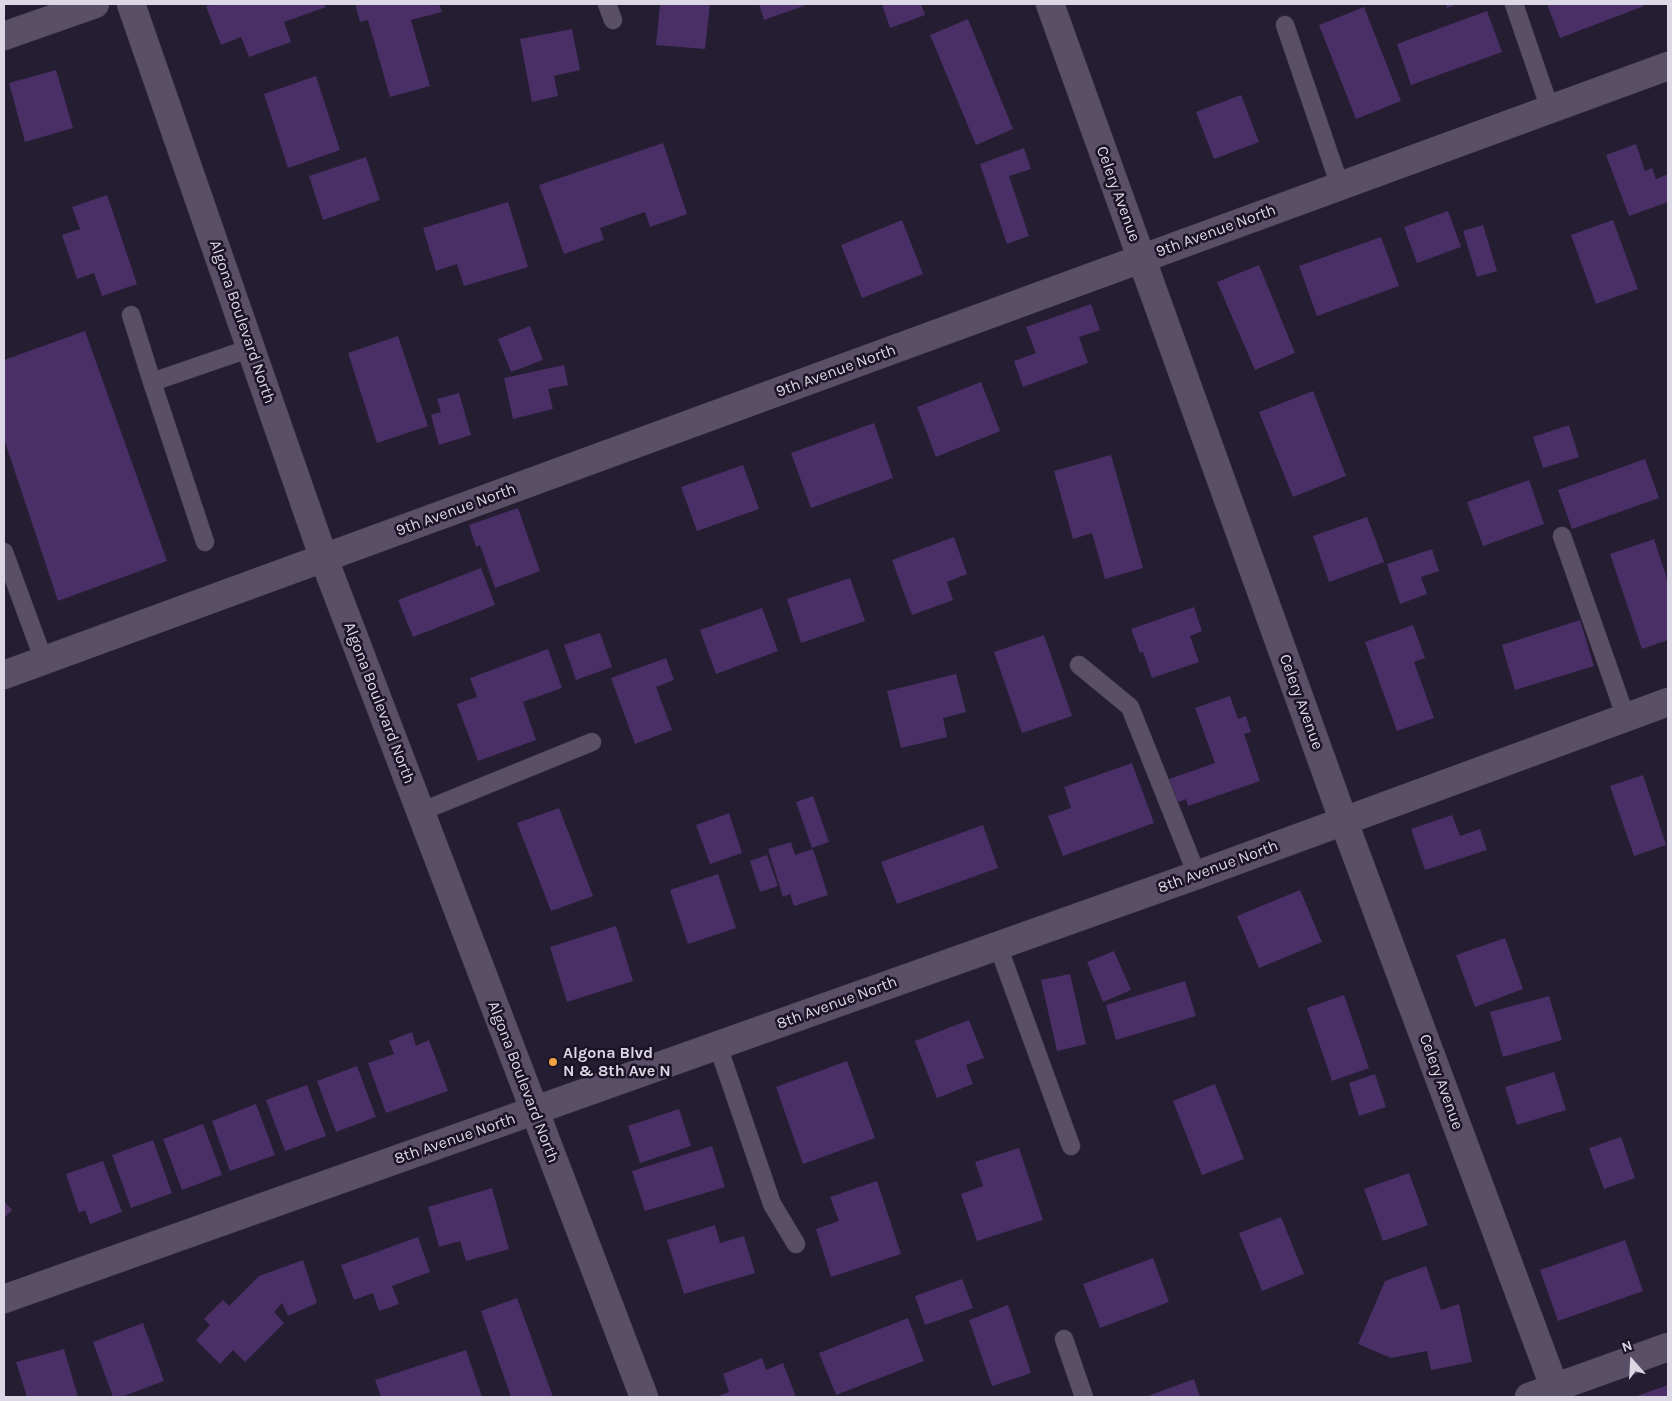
<!DOCTYPE html>
<html>
<head>
<meta charset="utf-8">
<style>
  body { margin:0 }
  #map { position:relative; width:1672px; height:1401px; overflow:hidden; background:#251d31; font-family:Karla,sans-serif }
  canvas { display:block }
  .frame { position:absolute; inset:0; border:5px solid #dcd7e4; pointer-events:none }
  .north { position:absolute; left:1607px; top:1336px; width:50px; height:50px; -webkit-text-stroke:4px #1c1327; paint-order:stroke; rotate:341deg; font-size:14px; font-weight:700; line-height:20px; text-align:center; color:#dcd7e4 }
  .north::after { content:''; display:block; margin:auto; width:18px; height:22px; background:#dcd7e4; clip-path:polygon(50% 0,100% 100%,50% 72%,0 100%) }
</style>
</head>
<body>
<div id="map">
<canvas width="1672" height="1401"></canvas>
<div class="frame"></div>
<div class="north">N</div>
</div>
<script>
const c = document.querySelector('canvas').getContext('2d');
c.lineJoin = 'round';
function fill(path, color) {
  c.fillStyle = color;
  c.fill(path, 'evenodd');
}
function trace(path, color, width, dash) {
  c.strokeStyle = color;
  c.lineWidth = width;
  c.lineCap = dash ? 'butt' : 'round';
  c.setLineDash(dash || []);
  c.stroke(path);
}
function drawText(font, color, halo, rows, align = 'center') {
  c.font = font + ' Karla,sans-serif';
  c.lineWidth = 5;
  c.setLineDash([]);
  c.textBaseline = 'middle';
  c.strokeStyle = halo;
  c.fillStyle = color;
  for (const [text, x, y, turn = 0] of rows) {
    c.save();
    c.translate(x, y);
    c.rotate((+turn || 0) * Math.PI / 180);
    c.textAlign = isNaN(turn) ? turn : align;
    if (halo) c.strokeText(text, 0, 0);
    c.fillText(text, 0, 0);
    c.restore();
  }
}
fill(new Path2D(`
  M213,4h111l2,3 -42,15 7,20 -42,15 -8,-20 -20,8 -15,-39z
  M355,4h84l3,8 -31,8 19,66 -40,11 -22,-77 -8,2z
  M660,4h50l-5,45 -49,-4z
  M759,4h50l-45,16z
  M882,4h39l4,11 -35,13z
  M1446,4h12l-11,4z
  M1547,4h96l1,2 -84,32z
  M1364,7l37,94 -45,18 -37,-94z
  M1487,11l15,41 -91,33 -14,-41z
  M968,19l45,110 -37,16 -46,-110z
  M572,29l8,41 -26,6 4,20 -26,6 -12,-63z
  M56,70l17,58 -48,14 -16,-59z
  M316,76l24,74 -52,18 -24,-74z
  M1241,95l18,47 -45,17 -18,-47z
  M663,143l24,71 -37,13 -5,-15 -45,16 4,12 -40,14 -25,-69z
  M1636,144l9,27 7,-3 4,11 12,-5v28l-39,14 -23,-61z
  M1024,148l7,21 -22,7 20,60 -22,8 -27,-80z
  M366,157l14,43 -57,20 -14,-44z
  M107,195l30,89 -35,12 -8,-23 -17,6 -15,-44 18,-6 -8,-22z
  M508,202l20,65 -64,19 -7,-22 -21,7 -13,-43z
  M1448,211l13,36 -44,16 -13,-36z
  M902,220l21,54 -61,24 -21,-53z
  M1613,220l25,69 -42,15 -25,-69z
  M1483,225l14,46 -20,6 -14,-46z
  M1381,237l18,49 -82,30 -18,-50z
  M1259,265l36,88 -40,17 -38,-88z
  M1091,304l9,26 -21,7 9,26 -65,24 -9,-26 22,-8 -10,-26z
  M530,326l13,34 -32,12 -13,-33z
  M85,331l82,230 -109,40 -54,-162v-79z
  M398,336l30,90 -51,17 -29,-90z
  M564,365l4,20 -20,4 5,20 -40,10 -9,-41z
  M981,382l19,49 -64,26 -19,-50z
  M1313,391l33,85 -53,21 -34,-85z
  M459,393l12,42 -32,10 -8,-30 10,-3 -4,-13z
  M874,423l19,55 -82,30 -20,-55z
  M1569,425l10,32 -36,11 -10,-31z
  M1111,455l32,113 -38,11 -13,-46 -19,6 -19,-68z
  M1645,459l14,39 -87,31 -14,-39z
  M743,465l16,44 -62,22 -16,-44z
  M1529,480l15,44 -61,22 -16,-44z
  M518,508l22,63 -45,17 -15,-43 -4,2 -7,-22z
  M1367,517l17,45 -55,20 -16,-46z
  M954,537l13,37 -20,8 6,18 -41,15 -20,-55z
  M1654,539l14,43v58l-26,9 -32,-95z
  M1432,549l7,22 -18,6 6,17 -27,10 -13,-40z
  M481,568l14,37 -82,32 -15,-37z
  M850,578l15,43 -64,22 -14,-44z
  M1194,607l8,24 -12,5 9,26 -47,16 -9,-26 -3,1 -9,-24z
  M762,608l16,43 -62,23 -16,-44z
  M1580,620l14,46 -79,24 -13,-45z
  M1413,625l12,33 -11,4 20,56 -37,13 -32,-89z
  M600,633l12,34 -36,13 -12,-35z
  M1044,635l28,81 -50,17 -28,-81z
  M548,649l14,39 -39,14 13,38 -58,21 -21,-57 20,-7 -7,-19z
  M666,658l8,22 -18,7 16,43 -37,14 -24,-66z
  M956,674l10,38 -23,6 4,19 -46,11 -14,-57z
  M1230,696l8,23 8,-3 5,16 -7,2 16,47 -72,25 -2,-7 -8,3 -9,-23 46,-16 -20,-55z
  M1132,763l22,60 -91,33 -15,-40 23,-8 -7,-21z
  M1643,775l23,70 -32,11 -24,-70z
  M813,796l16,46 -17,6 -16,-46z
  M559,808l34,88 -42,15 -34,-88z
  M729,813l13,40 -32,11 -14,-39z
  M1452,815l8,21 20,-7 7,21 -62,20 -14,-41z
  M983,825l15,43 -101,36 -16,-42z
  M791,842l4,13 18,-6 15,46 -34,11 -4,-12 -7,3 -15,-48z
  M767,855l11,31 -18,6 -10,-31z
  M718,874l18,54 -48,16 -18,-54z
  M1300,890l22,52 -63,26 -22,-52z
  M616,926l17,55 -66,21 -17,-55z
  M1505,938l18,51 -48,18 -19,-52z
  M1114,951l17,39 -28,12 -16,-40z
  M1070,974l16,70 -29,7 -16,-71z
  M1185,981l11,35 -80,24 -10,-35z
  M1344,995l25,73 -37,13 -25,-73z
  M1549,996l13,44 -59,17 -13,-45z
  M969,1020l15,38 -18,7 7,19 -36,14 -22,-57z
  M412,1032l4,14 13,-6 19,51 -62,22 -18,-50 26,-9 -5,-13z
  M847,1061l28,77 -72,26 -27,-77z
  M357,1066l19,51 -40,15 -19,-51z
  M1554,1072l12,38 -49,15 -12,-38z
  M1375,1074l11,33 -27,9 -10,-33z
  M1215,1084l29,75 -42,16 -29,-74z
  M307,1085l19,51 -41,15 -19,-51z
  M256,1104l19,51 -45,16 -18,-50z
  M679,1109l12,37 -51,17 -12,-37z
  M203,1124l19,51 -40,15 -19,-51z
  M1621,1137l14,41 -31,11 -15,-41z
  M153,1140l19,53 -41,15 -19,-53z
  M712,1146l13,41 -80,24 -13,-40z
  M1019,1148l24,72 -66,21 -16,-47 22,-8 -8,-24z
  M103,1161l19,51 -32,12 -5,-14 -6,3 -13,-39z
  M1409,1173l19,52 -45,16 -19,-52z
  M877,1181l24,73 -70,23 -15,-48 23,-8 -9,-24z
  M492,1188l17,61 -43,12 -6,-20 -21,6 -11,-40z
  M4,1201l8,9 -8,8z
  M1281,1217l23,57 -42,17 -23,-58z
  M715,1225l5,18 24,-7 11,37 -71,21 -17,-54z
  M418,1237l12,35 -38,14 7,18 -20,7 -6,-18 -19,7 -13,-35z
  M1625,1240l18,51 -85,30 -18,-51z
  M1153,1258l16,44 -69,26 -17,-44z
  M303,1260l14,43 -29,13 -6,-13 -8,9 10,11 -39,39 -12,-12 -13,14 -24,-24 14,-15 -6,-6 19,-19 6,6 30,-30z
  M1426,1266l15,44 18,-6 13,58 -41,8 -4,-19 -36,7 -33,-14 27,-63z
  M962,1279l11,29 -48,17 -10,-29z
  M517,1298l36,99h-42l-30,-86z
  M1008,1305l23,68 -39,13 -23,-66z
  M908,1318l16,43 -88,34 -17,-42z
  M143,1323l21,58 -43,16h-8l-20,-55z
  M64,1349l14,48h-51l-11,-35z
  M466,1350l16,47h-101l-6,-17z
  M762,1358l4,12 17,-7 13,34h-77l-1,-1 11,-4 -6,-18z
  M1194,1379l6,18h-55z
  M1668,1385v12h-34z`), '#492f66');
const service = new Path2D(`
  M607,4l6,16
  M1514,4l36,105
  M1285,25l55,161
  M131,315l21,67 99,-34
  M152,382l53,160
  M1562,536l64,182
  M4,552l40,109
  M1079,665l51,42 67,168
  M420,812l172,-70
  M998,946l73,200
  M718,1046l54,158 24,40
  M1064,1339l20,58`);
const minor = new Path2D(`
  M1050,4l294,818 214,575
  M4,36l91,-32
  M4,675l1664,-609
  M4,1299l1193,-424 471,-173
  M1529,1397l139,-50`);
const tertiary = new Path2D(`
  M131,4l193,555 320,838`);
trace(service, '#403949', 19);
trace(minor, '#403949', 29);
trace(tertiary, '#403949', 29);
trace(service, '#594f66', 18);
trace(minor, '#594f66', 28);
trace(tertiary, '#594f66', 28);
for (const [x, y, r, color] of [
  [553,1062,5,"#f4a344"]
]) {
  const dot = new Path2D();
  dot.arc(x, y, r, 0, 2 * Math.PI);
  c.fillStyle = color;
  c.fill(dot);
  trace(dot, '#1c1327', 2);
}
drawText('16px', '#dcd7e4', '#1c1327', [
  ["Celery Avenue",1118,194,70],
  ["9th Avenue North",1216,231,-20],
  ["Algona Boulevard North",242,322,71],
  ["9th Avenue North",836,371,-20],
  ["9th Avenue North",456,510,-20],
  ["Celery Avenue",1301,702,70],
  ["Algona Boulevard North",379,703,69],
  ["8th Avenue North",1218,867,-20],
  ["8th Avenue North",837,1003,-20],
  ["Algona Boulevard North",523,1082,69],
  ["Celery Avenue",1441,1082,70],
  ["8th Avenue North",455,1139,-19]
]);
drawText('bold 16px', '#dcd7e4', '#1c1327', [
  ["Algona Blvd",563,1053],
  ["N & 8th Ave N",563,1071]
], 'left');
</script>
</body>
</html>
